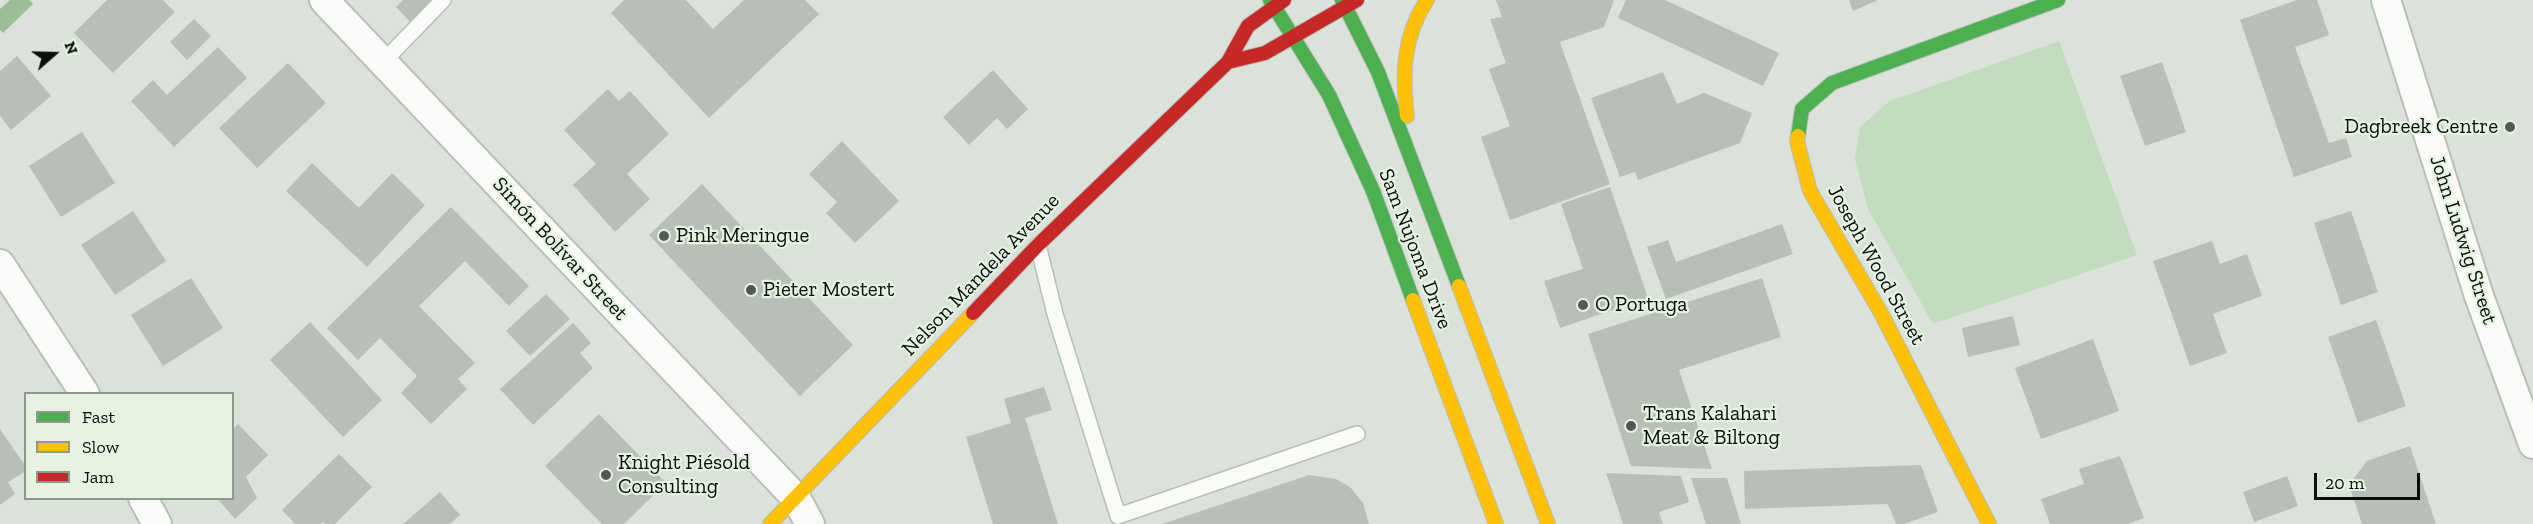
<!DOCTYPE html>
<html>
<head>
<meta charset="utf-8">
<style>
  body { margin:0 }
  #map { position:relative; width:2533px; height:524px; overflow:hidden; background:#dbe2da; font-family:"Zilla Slab",serif }
  canvas { display:block }
  .legend { position:absolute; left:24px; top:392px; width:210px; height:108px; box-sizing:border-box; background:#e6f3e3; border:2px solid #8e988c; margin:0; padding:8px 10px; list-style:none; font-size:18px; color:#0a0f0a }
  .legend li { display:flex; align-items:center; gap:12px; height:30px }
  .legend b { width:30px; border:2px solid #8e988c }
  .north { position:absolute; left:24px; top:24px; width:60px; height:60px; -webkit-text-stroke:4px #e6f3e3; paint-order:stroke; rotate:70deg; font-size:16px; font-weight:700; line-height:24px; text-align:center; color:#0a0f0a }
  .north::after { content:''; display:block; margin:auto; width:21px; height:27px; background:#0a0f0a; clip-path:polygon(50% 0,100% 100%,50% 72%,0 100%) }
  .scale { position:absolute; left:2314px; top:473px; width:106px; height:27px; box-sizing:border-box; border:3px solid #0a0f0a; border-top:0; padding-left:8px; font-size:18px; line-height:21px; white-space:nowrap; color:#0a0f0a; -webkit-text-stroke:4px #e6f3e3; paint-order:stroke }
</style>
</head>
<body>
<div id="map">
<canvas width="2533" height="524"></canvas>
<ul class="legend">
<li><b style="height:8px;background:#4caf50"></b>Fast</li>
<li><b style="height:8px;background:#ffc107"></b>Slow</li>
<li><b style="height:8px;background:#c62828"></b>Jam</li>
</ul>
<div class="north">N</div>
<div class="scale">20 m</div>
</div>
<script>
const c = document.querySelector('canvas').getContext('2d');
c.lineJoin = 'round';
function fill(path, color) {
  c.fillStyle = color;
  c.fill(path, 'evenodd');
}
function trace(path, color, width, dash) {
  c.strokeStyle = color;
  c.lineWidth = width;
  c.lineCap = dash ? 'butt' : 'round';
  c.setLineDash(dash || []);
  c.stroke(path);
}
function drawText(font, color, halo, rows, align = 'center') {
  c.font = font + ' "Zilla Slab",serif';
  c.lineWidth = 4.5;
  c.setLineDash([]);
  c.textBaseline = 'middle';
  c.strokeStyle = halo;
  c.fillStyle = color;
  for (const [text, x, y, turn = 0] of rows) {
    c.save();
    c.translate(x, y);
    c.rotate((+turn || 0) * Math.PI / 180);
    c.textAlign = isNaN(turn) ? turn : align;
    if (halo) c.strokeText(text, 0, 0);
    c.fillText(text, 0, 0);
    c.restore();
  }
}
fill(new Path2D(`
  M2059,41l78,214 -204,69 -65,-115 -13,-50 5,-32 30,-26z`), '#c3dbbf');
fill(new Path2D(`
  M10,0h20l3,4 -30,29 -3,-3v-21z`), '#9dbc98');
fill(new Path2D(`
  M107,0h56l12,12 -62,61 -39,-40z
  M403,0h38l-27,26 -18,-19z
  M624,0h62l27,29 31,-29h61l14,14 -110,104 -98,-105z
  M1496,0h118l-10,27 -44,15 50,142 -100,36 -29,-83 29,-11 -21,-57 17,-6 -16,-44 12,-2z
  M1626,0h39l114,53 -16,33 -145,-68z
  M1849,0h29l-25,11z
  M2297,0h20l12,35 -34,12 34,96 17,-5 6,19 -58,20 -54,-157z
  M194,19l17,17 -24,24 -17,-18z
  M218,47l29,31 -73,69 -43,-46 22,-21 14,15z
  M17,56l34,40 -40,34 -11,-14v-45z
  M2162,62l24,70 -41,14 -25,-70z
  M288,63l38,40 -69,65 -38,-40z
  M993,70l35,39 -21,20 -10,-11 -28,27 -26,-28z
  M1663,72l14,32 27,-11 48,20 -12,30 -102,37 -3,-8 -15,5 -29,-79z
  M608,89l11,12 11,-10 39,43 -42,40 23,25 -35,33 -42,-47 23,-21 -32,-34z
  M82,132l33,51 -54,34 -32,-51z
  M842,141l57,60 -44,42 -29,-30 11,-11 -28,-28z
  M312,163l47,45 33,-35 33,32 -58,62 -81,-76z
  M702,184l151,161 -53,51 -151,-161z
  M1610,187l38,111 -88,30 -16,-47 39,-12 -22,-65z
  M451,207l78,79 -20,20 -44,-45 -46,45 56,57 -17,16 9,10 -36,35 -30,-31 16,-17 -37,-38 -22,22 -31,-32z
  M133,211l33,50 -51,34 -34,-50z
  M2351,211l27,81 -37,13 -27,-82z
  M1782,224l11,30 -127,45 -19,-52 21,-7 8,22z
  M2212,241l8,23 27,-10 15,42 -49,18 14,39 -37,13 -37,-105z
  M191,278l32,50 -60,38 -32,-51z
  M1762,278l19,59 -102,33 33,99 -81,-3 -43,-132z
  M546,294l24,25 -40,37 -24,-25z
  M2013,316l7,29 -52,12 -6,-29z
  M2376,320l30,86 -48,17 -30,-86z
  M310,322l72,78 -39,37 -73,-77z
  M573,323l18,20 -11,10 13,15 -60,57 -33,-36z
  M2093,339l26,72 -78,28 -26,-71z
  M1044,387l8,23 -27,8 33,106h-65l-27,-87 45,-14 -7,-24z
  M599,414l67,69 -42,41h-22l-57,-58z
  M238,424l30,31 -22,22 11,21 -22,21 -18,-21h15v-68z
  M0,429l26,38v4l-18,11 7,12 -15,11z
  M2410,446l26,78h-74l-13,-39 18,-24z
  M339,454l33,33 -37,37h-10l-2,-2 -3,2h-25l-13,-14z
  M2120,456l24,62 -16,6h-78l-9,-25 43,-15 -5,-15z
  M1921,465l17,47 -34,12h-8l-8,-20 -143,5 -1,-38z
  M1606,473l75,3 8,26 -30,10 4,12h-40z
  M1309,475l27,4 14,8 13,16 6,21h-207z
  M2287,476l11,30 -44,16 -11,-30z
  M1691,478h36l14,46h-35z
  M440,492l20,23 -10,9h-47z`), '#b9beb8');
const lane = new Path2D(`
  M383,62l60,-62
  M1038,245l17,69 63,202 239,-82`);
const street = new Path2D(`
  M324,0l472,498 14,26
  M2386,0l93,296 54,148
  M0,264l85,130
  M143,498l14,26`);
const fast = new Path2D(`
  M1270,0l59,95 44,96 40,109
  M1342,0l36,72 81,214
  M1798,136l4,-27 30,-26 226,-83`);
const slow = new Path2D(`
  M1407,116c-5,-42 -4,-80 20,-116
  M1798,136l-1,5 13,50 71,122 108,211
  M1459,286l89,238
  M1413,300l83,224
  M770,524l203,-211`);
const jam = new Path2D(`
  M1228,62l37,-9 92,-53
  M973,313l65,-68 190,-183 20,-36 36,-26`);
trace(lane, '#b9beb8', 18);
trace(street, '#b9beb8', 32);
trace(fast, '#b9beb8', 16);
trace(slow, '#b9beb8', 16);
trace(jam, '#b9beb8', 16);
trace(lane, '#fafbf9', 15);
trace(street, '#fafbf9', 28);
trace(fast, '#4caf50', 14);
trace(slow, '#ffc107', 14);
trace(jam, '#c62828', 14);
for (const [x, y, r, color] of [
  [2510,127,6,"#535953"],
  [664,236,6,"#535953"],
  [751,290,6,"#535953"],
  [1583,305,6,"#535953"],
  [1631,426,6,"#535953"],
  [606,475,6,"#535953"]
]) {
  const dot = new Path2D();
  dot.arc(x, y, r, 0, 2 * Math.PI);
  c.fillStyle = color;
  c.fill(dot);
  trace(dot, '#e6f3e3', 2);
}
drawText('21px', '#0a0f0a', '#e6f3e3', [
  ["Dagbreek Centre",2498,127,"right"],
  ["Pink Meringue",676,236],
  ["Pieter Mostert",763,290],
  ["O Portuga",1595,305],
  ["Trans Kalahari",1643,414],
  ["Meat & Biltong",1643,438],
  ["Knight Piésold",618,463],
  ["Consulting",618,487]
], 'left');
drawText('21px', '#0a0f0a', '#e6f3e3', [
  ["John Ludwig Street",2463,240,72],
  ["Simón Bolívar Street",560,249,47],
  ["Sam Nujoma Drive",1415,249,69],
  ["Joseph Wood Street",1876,265,61],
  ["Nelson Mandela Avenue",981,275,-46]
]);
</script>
</body>
</html>
